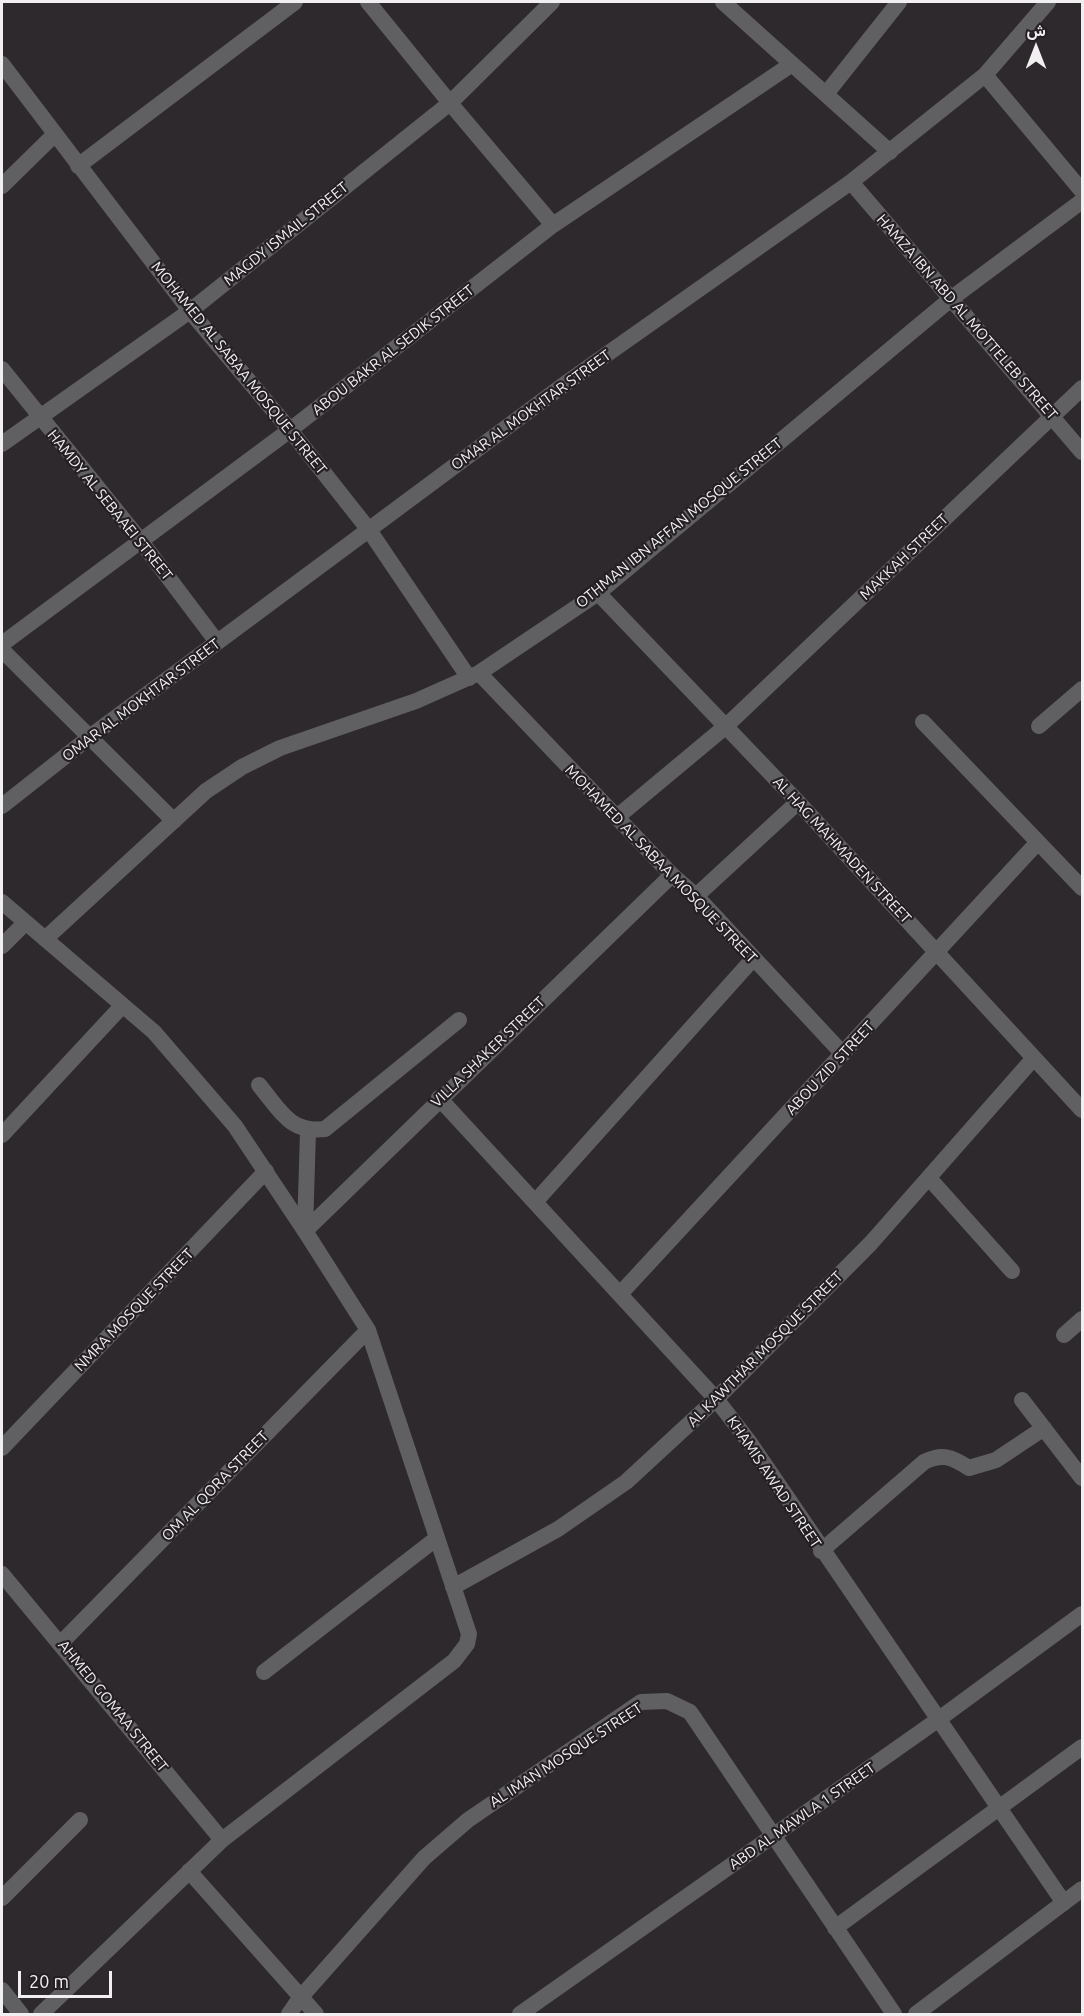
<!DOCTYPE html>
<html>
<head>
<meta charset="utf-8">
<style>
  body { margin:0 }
  #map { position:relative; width:1084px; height:2016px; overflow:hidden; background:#2d292c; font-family:Ubuntu,Vazirmatn,sans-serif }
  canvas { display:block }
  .frame { position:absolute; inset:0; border:3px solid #f2eff1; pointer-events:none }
  .north { position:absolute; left:1006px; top:18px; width:60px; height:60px; -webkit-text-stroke:4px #241f23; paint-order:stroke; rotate:0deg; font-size:16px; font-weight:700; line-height:24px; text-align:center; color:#f2eff1 }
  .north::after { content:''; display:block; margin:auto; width:21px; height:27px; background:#f2eff1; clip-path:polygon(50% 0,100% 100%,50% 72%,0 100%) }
  .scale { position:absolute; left:18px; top:1971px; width:94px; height:27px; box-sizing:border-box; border:3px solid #f2eff1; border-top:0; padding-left:8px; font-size:18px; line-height:21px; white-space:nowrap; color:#f2eff1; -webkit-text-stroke:4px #241f23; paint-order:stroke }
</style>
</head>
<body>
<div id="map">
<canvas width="1084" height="2016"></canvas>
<div class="frame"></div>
<div class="north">ش</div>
<div class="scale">20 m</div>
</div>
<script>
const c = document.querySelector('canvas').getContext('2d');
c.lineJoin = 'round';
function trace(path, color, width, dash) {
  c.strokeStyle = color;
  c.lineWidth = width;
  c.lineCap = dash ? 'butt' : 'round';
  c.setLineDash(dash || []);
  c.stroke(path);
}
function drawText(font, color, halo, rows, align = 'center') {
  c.font = font + ' Ubuntu,sans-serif';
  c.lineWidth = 4.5;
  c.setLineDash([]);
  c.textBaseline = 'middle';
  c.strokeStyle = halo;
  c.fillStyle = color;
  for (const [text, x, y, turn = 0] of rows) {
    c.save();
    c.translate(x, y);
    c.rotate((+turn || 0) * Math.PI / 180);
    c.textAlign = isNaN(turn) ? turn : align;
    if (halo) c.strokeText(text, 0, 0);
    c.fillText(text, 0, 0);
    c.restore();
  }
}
trace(new Path2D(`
  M259,1085c21,25 30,48 66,44l134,-109
  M305,1231l3,-100`), '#605f62', 16);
trace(new Path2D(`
  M368,2l82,101 103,122
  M723,2l167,150
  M2,64l188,247 100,119 79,100 100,148
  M985,75l97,116
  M826,94l73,-92
  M78,166l217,-164
  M851,182l231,270
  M2,186l52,-51
  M2,369l138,171 77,102
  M2,444l188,-133 260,-208 102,-101
  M598,593l200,209 284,308
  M2,644l288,-214 263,-205 239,-161
  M2,650l172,171
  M479,673l193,202 24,21 147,158
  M923,722l159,166
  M1039,726l43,-37
  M2,806l89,-70 478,-355 282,-199 134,-107 63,-73
  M617,817l108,-90 357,-339
  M696,896l102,-94
  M2,902l152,130 81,94 70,105 63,99 101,304 -2,10 -13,17 -232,179 -181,174
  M45,939l161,-148 36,-24 38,-19 136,-47 63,-28 119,-80 354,-295 130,-97
  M2,946l23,-23
  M439,1098l277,301 34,44 314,460
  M2,1135l120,-129
  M929,1178l83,93
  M536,1201l217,-242
  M305,1231l367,-356
  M621,1293l417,-451
  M1064,1335l18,-16
  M1022,1400l60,78
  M2,1448l264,-277
  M821,1551l103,-89c19,-9 28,-5 45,6l27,-8 48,-32
  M2,1574l220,266
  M453,1587l105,-58 68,-47 90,-83 155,-156 162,-184
  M61,1643l307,-313
  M264,1672l173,-134
  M189,1871l127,143
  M2,1898l78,-78
  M835,1928l247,-181
  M2,1990l19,24
  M289,2014l11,-16 124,-140 44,-38 173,-118 26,-1 23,11 204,302
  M520,2014l419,-295 143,-105
  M916,2014l166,-125`), '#605f62', 16);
drawText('15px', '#f2eff1', '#241f23', [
  ["MAGDY ISMAIL STREET",286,234,-39],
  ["HAMZA IBN ABD AL MOTTELEB STREET",967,317,49],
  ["ABOU BAKR AL SEDIK STREET",393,350,-38],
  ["MOHAMED AL SABAA MOSQUE STREET",239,368,51],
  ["OMAR AL MOKHTAR STREET",531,410,-36],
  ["HAMDY AL SEBAAEI STREET",110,505,51],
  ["OTHMAN IBN AFFAN MOSQUE STREET",679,523,-39],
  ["MAKKAH STREET",904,557,-44],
  ["OMAR AL MOKHTAR STREET",141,700,-37],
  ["AL HAG MAHMADEN STREET",842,850,47],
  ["MOHAMED AL SABAA MOSQUE STREET",661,864,46],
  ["VILLA SHAKER STREET",488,1052,-44],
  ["ABOU ZID STREET",830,1068,-47],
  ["NMRA MOSQUE STREET",134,1310,-46],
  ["AL KAWTHAR MOSQUE STREET",765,1349,-45],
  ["KHAMIS AWAD STREET",774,1482,56],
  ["OM AL QORA STREET",215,1486,-46],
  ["AHMED GOMAA STREET",113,1706,51],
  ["AL IMAN MOSQUE STREET",566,1755,-33],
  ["ABD AL MAWLA 1 STREET",802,1816,-35]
]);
</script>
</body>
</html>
